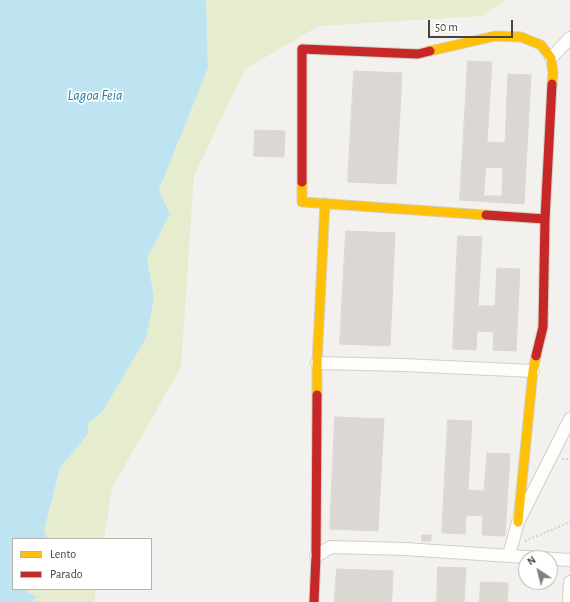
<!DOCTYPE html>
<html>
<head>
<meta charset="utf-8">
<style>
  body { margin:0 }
  #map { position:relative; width:570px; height:602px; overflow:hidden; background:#f3f1ee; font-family:"Alegreya Sans",sans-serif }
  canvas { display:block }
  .legend { position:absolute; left:12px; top:538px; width:140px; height:52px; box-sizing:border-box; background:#fff; border:1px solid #b7b3af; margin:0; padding:5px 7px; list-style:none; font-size:12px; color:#4a4138 }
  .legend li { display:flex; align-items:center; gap:8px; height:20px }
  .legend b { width:20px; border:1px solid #b7b3af }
  .north { position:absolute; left:518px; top:550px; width:40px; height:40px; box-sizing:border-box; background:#fff; border:1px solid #b7b3af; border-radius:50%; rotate:325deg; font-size:11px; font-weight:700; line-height:16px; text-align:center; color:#4a4138 }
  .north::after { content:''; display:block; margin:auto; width:14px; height:18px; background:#857f78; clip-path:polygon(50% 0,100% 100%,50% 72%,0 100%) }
  .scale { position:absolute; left:428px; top:20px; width:85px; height:18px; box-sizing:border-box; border:2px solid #4a4138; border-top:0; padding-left:5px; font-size:12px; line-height:14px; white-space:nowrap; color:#4a4138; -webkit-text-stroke:3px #fff; paint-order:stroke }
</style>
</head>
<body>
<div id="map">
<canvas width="570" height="602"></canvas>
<ul class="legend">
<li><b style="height:5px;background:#ffc107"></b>Lento</li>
<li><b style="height:5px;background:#c62828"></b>Parado</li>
</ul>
<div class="north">N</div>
<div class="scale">50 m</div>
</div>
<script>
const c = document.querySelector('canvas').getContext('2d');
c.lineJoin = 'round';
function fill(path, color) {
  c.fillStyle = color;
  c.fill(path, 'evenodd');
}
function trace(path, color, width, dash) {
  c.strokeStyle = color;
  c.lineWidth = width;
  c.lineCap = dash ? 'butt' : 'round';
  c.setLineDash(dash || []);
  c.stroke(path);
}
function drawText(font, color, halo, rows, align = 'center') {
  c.font = font + ' "Alegreya Sans",sans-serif';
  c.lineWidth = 3.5;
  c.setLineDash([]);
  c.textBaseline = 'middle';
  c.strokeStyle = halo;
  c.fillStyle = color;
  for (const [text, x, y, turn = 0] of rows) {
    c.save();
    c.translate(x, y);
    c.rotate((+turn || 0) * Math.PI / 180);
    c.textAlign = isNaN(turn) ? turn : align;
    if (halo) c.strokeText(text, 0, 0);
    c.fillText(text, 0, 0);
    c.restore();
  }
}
fill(new Path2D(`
  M206,0h299l-23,16 -163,10 -74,43 -51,107 -13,191 -69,121 -8,51h-56l-4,-8 16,-63 28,-34v-10l14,-12 52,-115 -7,-39 23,-44 -11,-24 49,-122z
  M22,589h74l-2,13h-62l4,-5z`), '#e5edce');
fill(new Path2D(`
  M0,0h206l2,68 -49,122 11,24 -23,44 7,39 -8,41 -44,74 -14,12v10l-28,34 -16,63 4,8h-35v50h9l15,8 -5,5h-32z`), '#bee4f1');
const building = new Path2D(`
  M468,61l24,1 -5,80 18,1 3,-69 23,1 -7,129 -64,-4zM486,167l17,1 -1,28h-18z
  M354,71l48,2 -6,111 -48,-2z
  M255,130l30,1 -1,26 -30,-1z
  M346,231l49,2 -5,113 -50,-2z
  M458,236l24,1 -4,69h17l2,-38 23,1 -4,82 -23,-1 1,-18 -17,-1 -1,19 -23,-1z
  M335,417l49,2 -6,112 -48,-2z
  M448,420l24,1 -4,69 16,1 3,-38 23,1 -5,82 -23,-1 1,-19 -17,-1 -1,19 -23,-1z
  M422,535h9v6h-9z
  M438,567l28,1 -2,34h-27z
  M337,569l56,2 -1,25 -57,-2z
  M481,582l27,1 -1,19h-27z
  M335,594l17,1v7h-17z
  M352,595l40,1 -1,6h-39z`);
fill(building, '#dbd8d4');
trace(building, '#dbd7d3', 1);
const street = new Path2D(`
  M551,58l19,-20
  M317,363l86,2 130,6
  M509,555l9,-33 52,-103
  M316,556l15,-9 74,2 165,11
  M569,602l1,-20`);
const slow = new Path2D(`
  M430,51l65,-15 26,1 20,8 10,13 2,15 -1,11
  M302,182v20l184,13
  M317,395v-32l8,-160
  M518,522l15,-151 3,-15`);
const jam = new Path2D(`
  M302,182v-133l116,5 12,-3
  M486,215l59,4
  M536,356l7,-29 2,-108 7,-135
  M314,602l2,-46 1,-161`);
trace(street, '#d1cecb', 14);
trace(slow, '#d4cec6', 11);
trace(jam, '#d4cec6', 11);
trace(new Path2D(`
  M562,459h8
  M525,541l45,-19`), '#d3d1cc', 2, [2, 2]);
trace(street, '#fdfdfc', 12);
trace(slow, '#ffc107', 9);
trace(jam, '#c62828', 9);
drawText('italic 15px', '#2a7ea0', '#fff', [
  ["Lagoa Feia",95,95]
]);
</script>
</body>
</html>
